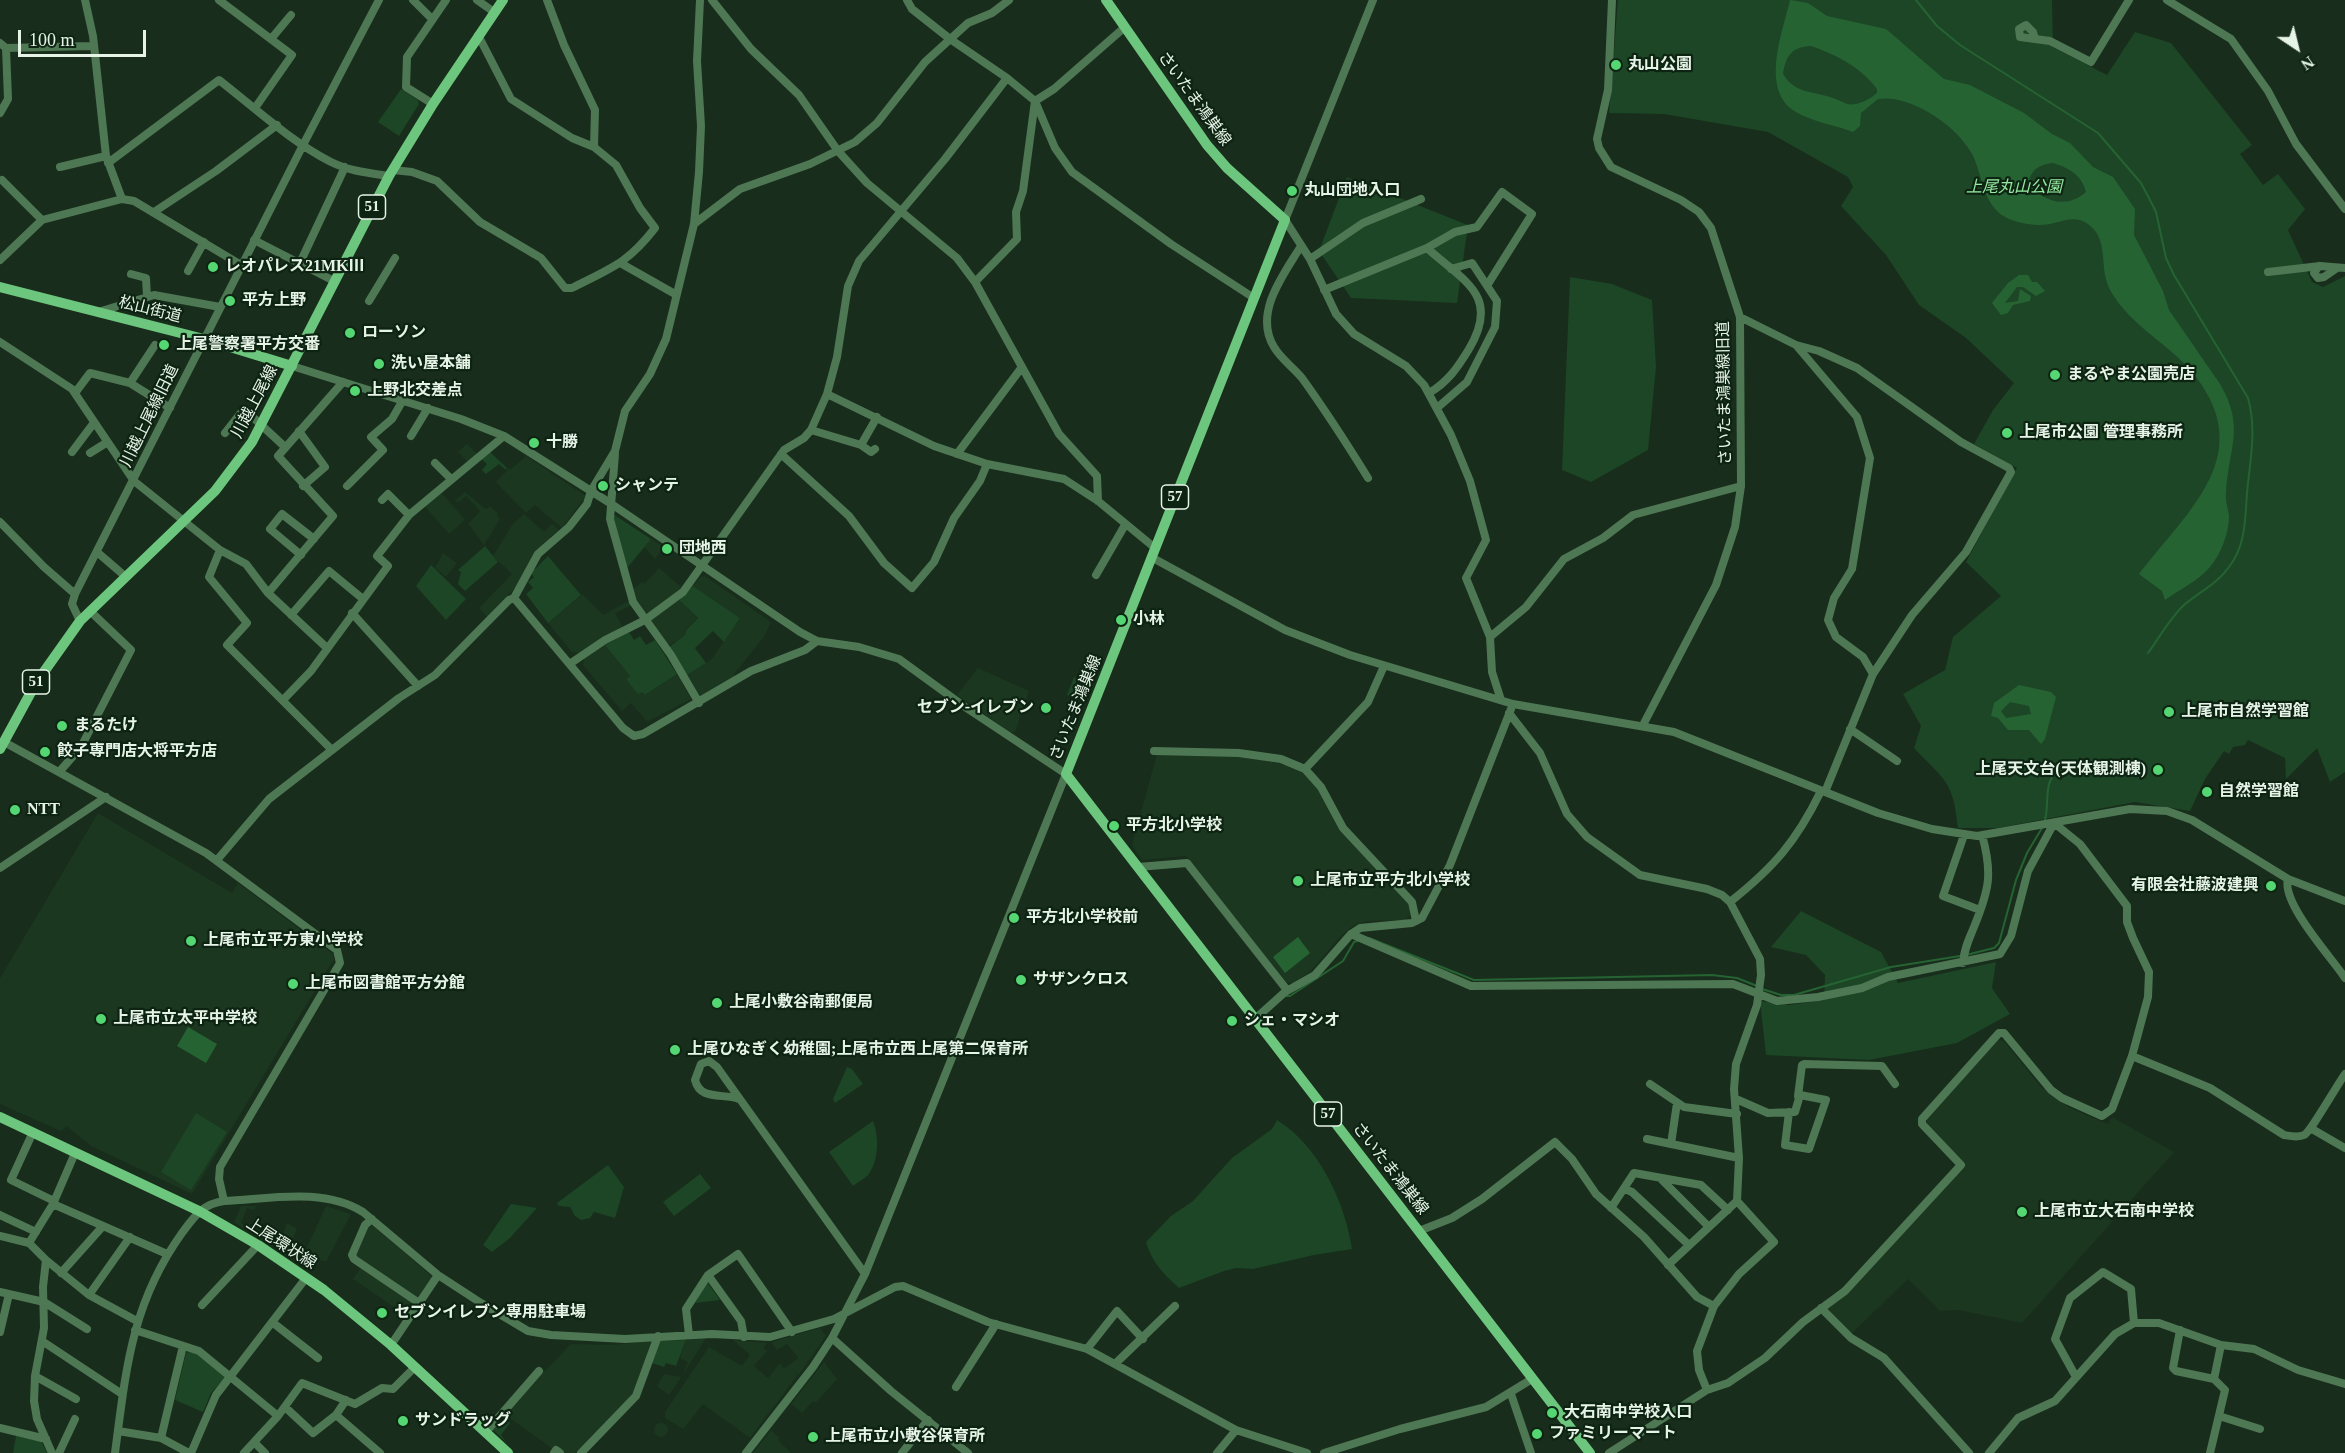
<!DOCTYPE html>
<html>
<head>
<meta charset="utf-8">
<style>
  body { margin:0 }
  #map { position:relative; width:2345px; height:1453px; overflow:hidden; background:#182d1b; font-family:"Times New Roman",serif }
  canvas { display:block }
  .north { position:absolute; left:2267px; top:18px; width:60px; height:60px; -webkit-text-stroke:4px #0e2412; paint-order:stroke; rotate:145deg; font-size:16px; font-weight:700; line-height:24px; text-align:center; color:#e6f4e7 }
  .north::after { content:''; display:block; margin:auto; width:21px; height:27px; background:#e6f4e7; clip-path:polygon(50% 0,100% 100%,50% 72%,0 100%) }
  .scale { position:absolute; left:18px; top:30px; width:128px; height:27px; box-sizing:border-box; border:3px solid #e6f4e7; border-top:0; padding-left:8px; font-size:18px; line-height:21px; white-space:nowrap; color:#e6f4e7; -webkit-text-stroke:4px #0e2412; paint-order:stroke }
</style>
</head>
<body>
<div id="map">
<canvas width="2345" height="1453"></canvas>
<div class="north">N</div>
<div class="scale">100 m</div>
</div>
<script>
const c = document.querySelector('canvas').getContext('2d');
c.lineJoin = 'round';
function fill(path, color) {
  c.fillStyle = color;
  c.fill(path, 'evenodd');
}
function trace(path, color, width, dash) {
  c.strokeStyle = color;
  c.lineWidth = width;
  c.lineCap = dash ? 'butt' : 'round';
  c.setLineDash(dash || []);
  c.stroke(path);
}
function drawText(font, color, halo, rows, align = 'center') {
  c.font = font + ' "Times New Roman","Noto Sans JP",serif';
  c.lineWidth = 4.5;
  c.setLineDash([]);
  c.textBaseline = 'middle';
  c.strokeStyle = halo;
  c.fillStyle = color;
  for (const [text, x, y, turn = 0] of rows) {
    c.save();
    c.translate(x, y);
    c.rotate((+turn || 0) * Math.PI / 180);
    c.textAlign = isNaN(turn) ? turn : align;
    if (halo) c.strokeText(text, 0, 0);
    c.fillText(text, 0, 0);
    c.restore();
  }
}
fill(new Path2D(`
  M467,444l11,11 -10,7 -10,-10z
  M526,456l60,40 -24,32 -27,-23 -9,8 -30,-31 13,-14 2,1z
  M440,491l25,29 -16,14 -25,-29z
  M465,492l19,16 3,1 3,-3 8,8 -1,2 3,3 -16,26 -16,-21 12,-13 -14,-15 -7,6 -5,-1z
  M524,514l20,18 8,-8 7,6 -9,7 2,2 -36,48 -29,30 -8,-9 33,-34 -19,-18 19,-31z
  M651,539l13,8 -9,12 -11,-12z
  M443,553l14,10 -11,14 -11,-9z
  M659,568l23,20 -33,26 -9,-3 -9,-20 11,-9 2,2z
  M705,576l66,46 -7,15 -30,37 1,2 -37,22 -14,-21 28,-18 28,-41 -47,-32 7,-9z
  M583,594l20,21 27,-15 2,5 -17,8 8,15 -44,25 -7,-1 -24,-29z
  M679,600l18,18 -12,12v5l-17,11 -17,-22 1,-5z
  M605,645l25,31 -4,3 19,16 32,-21 14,25 -44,23 -16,-19 -9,8 -39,-46 1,-7z
  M978,668l51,23 -14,41h-5l-53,-37z
  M1157,754l81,1 63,13 17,17 21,45 27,25 43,48 2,11 -5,6 -40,1 -12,4 -13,11 -30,35 -18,12 -7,-1 -100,-126 -44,4 -10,-15z
  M98,813l134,80 6,-10 95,71 1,5 -142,235 -101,-48 -24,-20 -6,5 -61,-27v-126z
  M1998,1040l6,1 37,46 29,21 38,16 4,-7 62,35 -152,171 -64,-13 -18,1 -32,-32 -57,55 -23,-22v-4l23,-17 114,-126 -38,-40v-7z
  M241,1206h15l-2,4 -7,-2 -6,15 5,3 -2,3 -10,-7z
  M326,1206l25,8 -25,48 -14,-4 5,3 -10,9 -8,-5z
  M287,1223l10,6 -11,26 -9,-6z
  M373,1226l60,51 -13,20 -4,1 -60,-41 -1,-4 13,-26z
  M361,1268l52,34 1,5 -7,9 -54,-37z
  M820,1328l6,8 -28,40 -6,-8 5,8 -47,62 -47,-34 -20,25 -18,-11v-6l44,-65 33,19 8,-11 -17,-15 34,3 -4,5 4,3 -13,15 14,12 12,-15 4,6 14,-11 -11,-14 -10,6 -6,-8z
  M706,1338l-24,38 6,-14 -8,-4 6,-18z
  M651,1341l2,3 -17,47 -61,62h-9l-10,-7 -3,3 -46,-33 4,-4v-7l60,-61 42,1z
  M824,1362l13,17 -21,24 -3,-2 -11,12 -11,-9z
  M664,1374l17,3 -12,18 -12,-9z
  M654 1430a7 7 0 1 1 14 0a7 7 0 1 1-14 0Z
  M771,1430l9,8 -2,2 13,13h-38z`), '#1b3720');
fill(new Path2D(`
  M1618,0h434l1,47 54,28 28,-43 36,11 81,102 -12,9 23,31 15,-11 27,35 -17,21 24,52 11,5 22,-11v496l-15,10 -13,-34 -31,31 -1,-21 -37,-18 -3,5 -12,2 -4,7 -5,-3 -19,28 -15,32 -55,-9 -137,26h-40c-5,-48 -13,-47 -44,-80l7,-22 -18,-32 42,-24 8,-33 48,-41 -35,-34 51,-94 -43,-24 19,-34 21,-27 -48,-45 -47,-33 -33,-50 -45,-49 12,-19 -5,-10 -80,-45 -104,-18 -55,-1z
  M401,89l17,11 1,4 -20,32 -21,-14z
  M1347,177l121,48 -11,78 -106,-5 -32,-47z
  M1570,277l42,7 40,16 4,67 -8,83 -57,32 -29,-12z
  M490,452l17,16 -1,2 -7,-6 -13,10 -4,-4 5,-6 -6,-5z
  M613,514l38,25 -23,28 -5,-5z
  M485,546l13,16 -33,29 -7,-7 3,-12 -3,-2z
  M548,556l33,39 -33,28 -22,-29 7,-6 -5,-6 6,-5 -3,-4z
  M431,565l35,34 -20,21 -30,-34z
  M693,586l47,32 -16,24 -11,-11 -18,17 11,15 -22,14 -15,-30 16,-12 1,-5 12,-12 -19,-18z
  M629,632l5,8 6,-4 6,9 9,-5 22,34 -32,21 -3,-3 -4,2 -12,-15 4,-3 -25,-31z
  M1074,677l19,7 -2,5 -11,-4 -7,13 -6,-3z
  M1801,911l80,41 17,31 98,-21 -4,26 18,26 -53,29 -88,17 -103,-5 -6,-54 29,4 35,-5 1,-25 -19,-20 -35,-8z
  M847,1067l5,2 11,15 -28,19 -2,-4z
  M196,1113l31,19 -36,58 -30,-18z
  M1277,1120c42,26 68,82 75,129l-38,6 -61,14 -17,-1 -12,3 -45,17c-16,-14 -27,-26 -33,-46l25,-26 22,-15 39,-43 40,-29z
  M873,1121c6,16 6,38 -4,53 -3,4 -11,8 -16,12l-24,-34z
  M608,1165l16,22 -9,31 -21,-6 -4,6 -9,2 -6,-4 -5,-9 -11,-1 -2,-3z
  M700,1174l11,14 -37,28 -11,-14z
  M511,1204l26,4 -27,30 -18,14 -9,-7z
  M707,1282l13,18 -25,3z
  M686,1340l-10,26 -10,-3 -2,4 -12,-4 8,-22z
  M189,1352l11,2 24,20 1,4 -14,15 -8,19 -28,-12 11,-47z
  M504,1418l6,5 -9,12 6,8 -14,-13z
  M16,1436l25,5 6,12h-34z`), '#1c4625');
fill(new Path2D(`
  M1790,0l18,3 19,13 59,13 58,50 26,6 54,28 28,21 18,9 23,24 20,10 22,32 -1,26 29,56 6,19 51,74c26,44 8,65 6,109 -1,7 2,15 3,23 0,17 -8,38 -19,51 -12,14 -31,23 -45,33l-3,-9 -23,-17c50,-65 121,-121 52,-203 -20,-24 -50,-40 -70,-65 -6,-8 -13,-17 -15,-27 -5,-20 1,-41 -18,-55 -11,-8 -22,-4 -34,-1 -16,5 -44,0 -56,-11 -17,-17 -16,-39 -26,-58 -15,-28 -61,-60 -94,-55l-17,14 -1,13 -7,6c-18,-7 -40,-10 -57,-20 -37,-22 -13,-80 -6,-112zM1811,46c24,8 51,22 66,43v4c-6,5 -14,10 -22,11 -8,2 -15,-4 -22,-6 -20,-7 -38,-4 -50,-24 3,-19 9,-27 28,-28zM2053,163c16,5 29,12 33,29 -18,17 -47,11 -57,-12 4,-12 12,-16 24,-17z
  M2019,275h9l4,7h5l8,9 -9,5 -13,-9h-6l-12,16 13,-2 2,-12 11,7 -1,5 -17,4 -5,8 -7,2 -9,-12 16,-20z
  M2019,685l32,7 5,5 -11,42 -4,5 -12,-14h-21l-10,-12 -7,-2 3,-13zM2010,702l19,4 2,8 -25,4 -5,-7z
  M1298,937l12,16 -25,20 -12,-16z
  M188,1027l29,17 -11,19 -29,-17z`), '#266333');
trace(new Path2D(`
  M1916,0l21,26 23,19 138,88 43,50 9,17 6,12 10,46 8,17 74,123c9,32 2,62 -1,95 -2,26 -1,52 -18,74 -12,17 -30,25 -45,38 -14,13 -25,33 -36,48
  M2045,820c5,-18 -3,-41 16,-51
  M1369,938l105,42 238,-5 25,3 20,8
  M1966,955l28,-7 5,-5 17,-63 11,-27 15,-25
  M1762,989l19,6h13l97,-28 69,-11
  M1286,996h4l53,-35 11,-19 6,-2`), '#266333', 2);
trace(new Path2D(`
  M85,0l8,36 13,120 16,43
  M219,0l73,55 -37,53
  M413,0l19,19
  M477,0l17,12
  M547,0l17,45 31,65 -1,37
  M712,0l39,49 48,46 39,56 29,32 90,75 18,24 84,152 38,42 1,25
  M907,0l5,9 38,30 57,39 28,23 20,47 17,24 99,72 83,54
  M1373,0l-88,220 25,39 26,55 18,20 52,32 18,19 27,50 19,46 16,59 -20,38 24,59 2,35 9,28
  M1612,0l-4,90 -11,49 2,9 12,19 70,33 18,12 12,16 29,89 1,169 -6,41 -19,58 -73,140
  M2167,0l64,39 37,52 28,53 49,65
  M271,39l20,-24
  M2035,39l-2,-7 -7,-7 -7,4 1,8 30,4 41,21 38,-62
  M0,43l6,5 86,-2
  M433,104l-27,-17 1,-30 39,-57
  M0,113l8,-14 -2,-51
  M108,163l111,-83c36,28 71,61 112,82 18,9 38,11 58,14
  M60,167l46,-11
  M393,170l19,2 25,9 43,41 61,36 24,30h7c39,-20 55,-24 83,-60l-15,-20 -24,-43 -22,-18 -22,-9 -61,-39 -33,-64
  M2,180l40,40
  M154,212l62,-41 61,-46
  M694,224l46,-35 70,-25 45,-22 22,-19 48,-61 43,-39 24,-10 17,-13
  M254,240l80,41
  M1301,246c-17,28 -48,67 -27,101 7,12 19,20 28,31 23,32 45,66 66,100
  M1427,248c36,33 74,47 42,101 -11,18 -21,33 -40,44
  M1310,259l53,-36 58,-24
  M0,260l42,-40 80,-21 12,2 107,64
  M622,264l53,30
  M299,265l46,-98
  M2319,266l-5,7 4,5 6,-1 13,-9
  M188,271l16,-29
  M2268,272l52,-6 25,2
  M131,274l15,4 1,19
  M975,282l42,-43 -1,-27 7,-21 12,-90 19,-12 71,-62
  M1324,290l103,-42 28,-16 22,-5 25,-35 30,22 -44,70
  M369,301l26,-43
  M98,312l56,-17 66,12
  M1740,317l56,28 23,6 38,17 104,74 48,26 2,4 -45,80 -54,63 -39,59 -48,118
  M0,342l72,47 62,92 86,69 26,14 22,29 59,55
  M1796,345l61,72 13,41 -18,111 -18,29 -6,22 8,17 27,20 10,17
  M292,366l169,53 43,17 106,67 190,129 17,9 42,6 40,12 66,48 101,67 -201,500 -33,64 -19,29 -67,86
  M130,383l25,-38
  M75,393l15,-20 40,10 40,25
  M827,394l107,52 53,18 77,15 34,22 57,47
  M1437,408l30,-26 28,-55 2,-26 -25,-38 -21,6
  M811,430l50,15 10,7 4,-3
  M299,431l26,36 -22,19
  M225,433l19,-24 41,38
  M411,436l17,-28
  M861,445l16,-28
  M72,452l21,-28
  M90,453l16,-10
  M615,454l-5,65 23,83 38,53 28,48
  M781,454l68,62 35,47 28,25 22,-26 20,-44 26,-37 7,-17
  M957,454l65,-87
  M435,463l16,16
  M347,486l36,-36 -12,-13 21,-18 11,-19
  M382,500l6,-6 21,21
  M0,522l44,45 31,27
  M220,550l-11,27 38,46 -20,22 104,104
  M97,552l29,25
  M301,555l-31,-26 12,-15 32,25
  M1151,557l134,73 65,25 163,49 161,28 204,81 54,16 45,7 153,-27 37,2 25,9 96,59 57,22
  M1096,575l29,-50
  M268,593l65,-77 -55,-60 65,-74
  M514,598l24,-44 31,-27 18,-23 4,-13 24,-40 10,-40 25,-37 16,-35 28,-115 5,-52 2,-46 -4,-65 3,-61
  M352,613l66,73
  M291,615l38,-44 34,28
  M80,621l-8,-17 3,-10 228,-449 76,-145
  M1490,637l36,-30 38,-48 39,-21 30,-23 108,-29
  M571,663l34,-23 40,-20 38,-28 101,-142 20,-12 7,-8 16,-36 10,-37 11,-71 11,-25 86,-102 62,-81
  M283,700l28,-29 77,-105 -11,-10 32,-41 95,-79
  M1509,713l31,40 27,61 20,23 53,38 67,14 15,6 8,7 30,57 1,16 -4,30 -21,59 -2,25 5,69 -2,43 37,41 -35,32 -25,32 -17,45 2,19 8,20
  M1850,729l47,32
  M4,742l202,111 131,97 3,13 -120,204 -1,12 5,22
  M1154,751l85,2 42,6 24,10 16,18 22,41 69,74 4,19
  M1305,769l63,-67 16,-36
  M60,771l21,-24 50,-97 -41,-39
  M1964,835l-21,61 37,14
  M217,860l52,-61 130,-101 36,-23 74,-75 5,-2 109,130 11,8 9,-2 108,-63 54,-21 12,-9
  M1138,867l49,-4 100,127
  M0,868l106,-71
  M2288,879c-7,24 44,79 57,99
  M1730,902c44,-35 66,-60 91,-111
  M1351,934l120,52 262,-2 44,17 41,-4 44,-9 26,-11 112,-23 11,-18 17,-65 26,-48
  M1963,963c1,-14 6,-24 11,-36 15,-37 19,-53 8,-92
  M1255,1019l30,-27 30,-17 36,-41 9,-6 52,-5 10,-5 28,-53 61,-156
  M2132,1056l78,32 74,47c6,1 14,3 20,0 6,-2 33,-50 41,-61
  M1650,1084l34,23 53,7
  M1798,1096l4,-31 2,-1 78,2 13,18
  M739,1099c-16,-6 -39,2 -44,-19l6,-16 8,-3 8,6 148,207
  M1736,1099l32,14 27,-1 5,-17 26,5 -17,49 -24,-4 4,-33
  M2312,1129l33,19
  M33,1132l-22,48 43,21
  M1647,1139l92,19
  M1671,1144l6,-41
  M1660,1178l49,49
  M1625,1189l7,3 57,53
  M53,1204l114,50
  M1611,1208l23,-35 67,12 27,25
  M0,1215l36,17
  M372,1219l-7,6 -13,30 2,4 65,44
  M1419,1231l33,-13 30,-19 73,-57 17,17 24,35 48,43 53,60 17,9
  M0,1236l29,7 17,17 -3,27 1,41 -9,48 -1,25 3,18 15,34
  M29,1243l24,-39 22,-51
  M46,1260l43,35 48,26
  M1668,1265l69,-64
  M61,1273l42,-47
  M708,1275l33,46 3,16
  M0,1292l44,10 43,27
  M89,1295l41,-58
  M202,1305l56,-60
  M1821,1308l30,30 33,20 85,95
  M272,1322l46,36
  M135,1330l64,21 79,65
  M2180,1330l-7,38 3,3 38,8 11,11 -15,63
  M0,1332l9,-38
  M689,1335l-3,-26 22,-34 30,-21 54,78
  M832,1338l59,53 77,62
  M42,1341l80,53
  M391,1345l47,-70
  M1087,1349l30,-38 26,28
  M1116,1363l59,-57
  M35,1376l41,23
  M2076,1377l-21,-38 15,-41 33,-26 28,17 3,34
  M2214,1379l7,-34
  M956,1387l40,-63
  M1511,1394l20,59
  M285,1407l28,26 23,-18 10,-15
  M336,1415l44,38
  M2219,1416l41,13
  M0,1428l46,11
  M118,1431l43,7 28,15
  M485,1433l54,-62
  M161,1438l22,-92
  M254,1442l11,11
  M59,1453l16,-34
  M115,1453c11,-83 16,-149 67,-220 12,-16 20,-29 42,-32 45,-2 99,-14 139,11l75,63 43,28 47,28 23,4 74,4 87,-5 58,3 64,-18 61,-32 8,-1 85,36 99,27 149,81 71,23
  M191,1453l25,-58 90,-117
  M244,1453l34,-37 24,-33 53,21 27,-16 11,1 22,-22
  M554,1453l2,-3 4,3
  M581,1453l55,-57 22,-60
  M902,1453l26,-33
  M1217,1453l19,-23
  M1324,1453l76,-24 86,-22 46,-28
  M1609,1453l98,-63 21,-7 37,-25 38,-36 42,-31 116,-126 -39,-41v-5l77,-86h5l47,57 11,8 40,18 10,-7 20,-53 16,-59 1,-25 -16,-34 -6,-16v-16l-47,-62 -26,-21
  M1989,1453l29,-35 37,-17 60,-67 19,-11h25l62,22 33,4 44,21 47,14`), '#4e7754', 8);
trace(new Path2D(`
  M1106,0l101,145 20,23 58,52 -219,554 524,679
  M0,287l204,52 88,27
  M0,749l36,-66 44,-62 135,-130 37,-49 137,-266 44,-72 70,-104
  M0,1117l199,94 59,34 66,45 67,55 117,108`), '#6dc67d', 10);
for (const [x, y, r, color] of [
  [1616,65,6,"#54d672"],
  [1292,191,6,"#54d672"],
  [213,267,6,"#54d672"],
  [230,301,6,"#54d672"],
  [350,333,6,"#54d672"],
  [164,345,6,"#54d672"],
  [379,364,6,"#54d672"],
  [2055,375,6,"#54d672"],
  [355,391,6,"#54d672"],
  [2007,433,6,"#54d672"],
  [534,443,6,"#54d672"],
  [603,486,6,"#54d672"],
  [667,549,6,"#54d672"],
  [1121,620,6,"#54d672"],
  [1046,708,6,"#54d672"],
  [2169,712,6,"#54d672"],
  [62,726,6,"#54d672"],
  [45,752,6,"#54d672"],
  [2158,770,6,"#54d672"],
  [2207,792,6,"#54d672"],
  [15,810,6,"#54d672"],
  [1114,826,6,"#54d672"],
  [1298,881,6,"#54d672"],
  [2271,886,6,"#54d672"],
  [1014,918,6,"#54d672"],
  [191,941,6,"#54d672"],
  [1021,980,6,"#54d672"],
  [293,984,6,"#54d672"],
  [717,1003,6,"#54d672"],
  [101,1019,6,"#54d672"],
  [1232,1021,6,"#54d672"],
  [675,1050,6,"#54d672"],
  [2022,1212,6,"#54d672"],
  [382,1313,6,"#54d672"],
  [1552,1413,6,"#54d672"],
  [403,1421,6,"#54d672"],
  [1537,1434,6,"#54d672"],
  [813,1437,6,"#54d672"]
]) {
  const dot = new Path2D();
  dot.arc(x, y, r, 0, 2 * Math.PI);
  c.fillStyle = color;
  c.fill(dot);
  trace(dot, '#0e2412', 2);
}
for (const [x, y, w] of [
  [372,207,27],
  [1175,497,27],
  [36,682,27],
  [1328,1114,27]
]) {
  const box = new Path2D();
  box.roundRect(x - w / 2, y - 12, w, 24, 4.5);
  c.fillStyle = '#0e2412';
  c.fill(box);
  trace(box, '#e6f4e7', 1.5);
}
drawText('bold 15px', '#e6f4e7', null, [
  ["51",372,207],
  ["57",1175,497],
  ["51",36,682],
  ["57",1328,1114]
]);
drawText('bold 16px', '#e6f4e7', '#0e2412', [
  ["丸山公園",1628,65],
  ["丸山団地入口",1304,191],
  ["レオパレス21MKⅢ",225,267],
  ["平方上野",242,301],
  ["ローソン",362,333],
  ["上尾警察署平方交番",176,345],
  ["洗い屋本舗",391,364],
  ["まるやま公園売店",2067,375],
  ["上野北交差点",367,391],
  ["上尾市公園 管理事務所",2019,433],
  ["十勝",546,443],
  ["シャンテ",615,486],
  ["団地西",679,549],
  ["小林",1133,620],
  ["セブン-イレブン",1034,708,"right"],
  ["上尾市自然学習館",2181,712],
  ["まるたけ",74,726],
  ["餃子専門店大将平方店",57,752],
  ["上尾天文台(天体観測棟)",2146,770,"right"],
  ["自然学習館",2219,792],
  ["NTT",27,810],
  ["平方北小学校",1126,826],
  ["上尾市立平方北小学校",1310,881],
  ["有限会社藤波建興",2259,886,"right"],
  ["平方北小学校前",1026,918],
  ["上尾市立平方東小学校",203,941],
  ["サザンクロス",1033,980],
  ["上尾市図書館平方分館",305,984],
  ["上尾小敷谷南郵便局",729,1003],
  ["上尾市立太平中学校",113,1019],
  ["シェ・マシオ",1244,1021],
  ["上尾ひなぎく幼稚園;上尾市立西上尾第二保育所",687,1050],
  ["上尾市立大石南中学校",2034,1212],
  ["セブンイレブン専用駐車場",394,1313],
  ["大石南中学校入口",1564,1413],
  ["サンドラッグ",415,1421],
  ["ファミリーマート",1549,1434],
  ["上尾市立小敷谷保育所",825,1437]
], 'left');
drawText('16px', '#e6f4e7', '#0e2412', [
  ["さいたま鴻巣線",1194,99,54],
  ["松山街道",150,310,14],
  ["さいたま鴻巣線旧道",1725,393,-91],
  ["川越上尾線",255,402,-62],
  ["川越上尾線旧道",150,416,-64],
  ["さいたま鴻巣線",1076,708,-68],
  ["さいたま鴻巣線",1390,1169,52],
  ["上尾環状線",281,1244,33]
]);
drawText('italic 16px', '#94e9a1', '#0e2412', [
  ["上尾丸山公園",2014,188]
]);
</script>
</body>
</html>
